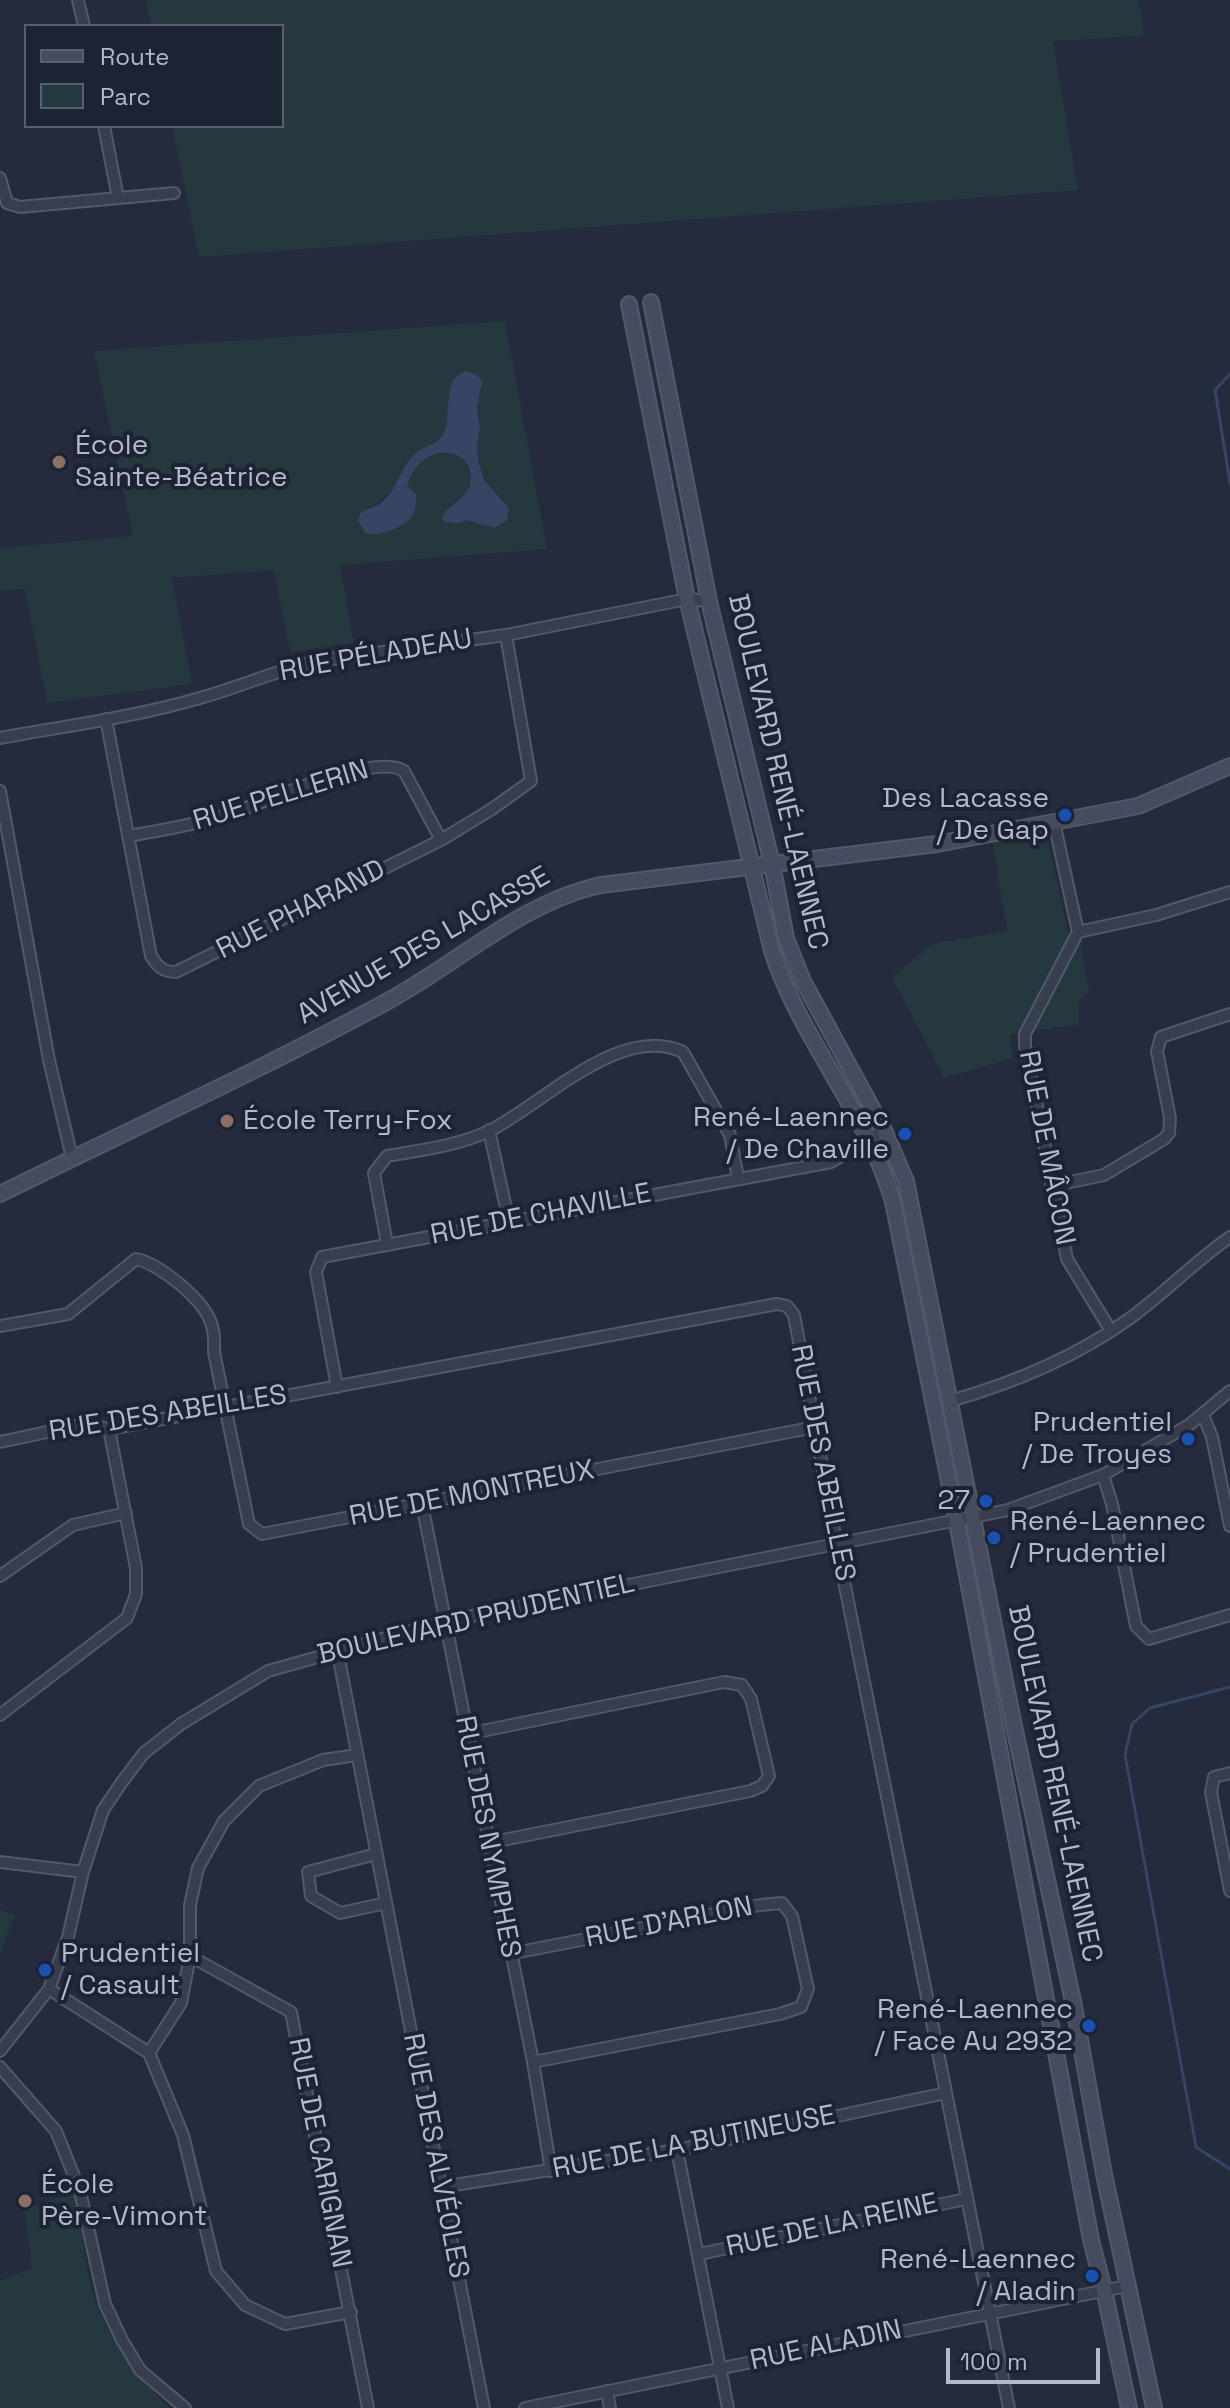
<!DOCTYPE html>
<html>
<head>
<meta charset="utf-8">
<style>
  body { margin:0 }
  #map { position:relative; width:1230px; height:2408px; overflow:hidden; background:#232b3d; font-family:"Space Grotesk",sans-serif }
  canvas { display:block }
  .legend { position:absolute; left:24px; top:24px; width:260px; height:104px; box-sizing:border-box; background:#1c2332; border:2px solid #585f6e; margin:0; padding:10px 14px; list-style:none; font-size:24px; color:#b3b9c8 }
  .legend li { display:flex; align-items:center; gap:16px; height:40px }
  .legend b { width:40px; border:2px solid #585f6e }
  .scale { position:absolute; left:946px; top:2348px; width:154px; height:36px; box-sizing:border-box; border:4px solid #b3b9c8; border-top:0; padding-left:10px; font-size:24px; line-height:28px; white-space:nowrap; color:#b3b9c8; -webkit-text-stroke:6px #1c2332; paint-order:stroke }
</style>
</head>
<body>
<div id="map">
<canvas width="1230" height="2408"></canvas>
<ul class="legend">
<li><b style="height:10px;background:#454c60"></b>Route</li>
<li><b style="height:22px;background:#25383e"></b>Parc</li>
</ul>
<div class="scale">100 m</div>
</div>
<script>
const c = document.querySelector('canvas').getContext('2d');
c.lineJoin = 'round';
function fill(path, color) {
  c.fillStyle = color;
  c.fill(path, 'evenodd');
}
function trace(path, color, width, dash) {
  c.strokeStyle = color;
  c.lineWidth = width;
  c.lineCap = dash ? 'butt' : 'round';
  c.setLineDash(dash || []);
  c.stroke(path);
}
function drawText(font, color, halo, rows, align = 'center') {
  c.font = font + ' "Space Grotesk",sans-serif';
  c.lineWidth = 8;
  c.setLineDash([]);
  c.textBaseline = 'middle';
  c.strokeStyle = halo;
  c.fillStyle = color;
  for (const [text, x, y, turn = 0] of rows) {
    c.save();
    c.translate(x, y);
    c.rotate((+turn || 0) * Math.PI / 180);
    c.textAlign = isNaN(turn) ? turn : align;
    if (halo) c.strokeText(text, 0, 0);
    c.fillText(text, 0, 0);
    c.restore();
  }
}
fill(new Path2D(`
  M146,0h993l5,36 -91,5 25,149 -879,67 -27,-131h110v-100h-131z
  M505,321l42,228 -207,16 14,78 -64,9 -16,-82 -102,8 20,106 -145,19 -22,-114 -25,2v-43l133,-12 -39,-185zM452,384l30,6c-7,13 -3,18 -2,31 1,9 -2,17 -3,26 -3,25 14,40 29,56l-32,20 -8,-3 -17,3 2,-17c9,-5 18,-13 19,-24 5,-41 -59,-38 -63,5 -1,11 1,22 1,32l-27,15 -15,-25c28,-9 33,-40 54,-58 9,-7 18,-6 24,-18 4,-10 5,-36 8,-49z
  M1046,833l22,98 12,9 9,51 -11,13v20l-68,11 3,23 -69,20 -52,-101 40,-33 75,-13 -15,-91z
  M0,1910l15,5 -15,38z
  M76,2192c5,32 8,67 16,98 13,47 46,83 77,118h-169v-127l32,-13 -8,-59z`), '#25383e');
fill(new Path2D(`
  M466,371l12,4 4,8 -5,25 3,18 -3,22 2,17 6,16 24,27 -2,12 -12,8 -29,-8 -7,3 -14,-1 -3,-4c6,-15 24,-17 28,-34 8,-36 -48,-48 -63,2l9,8c0,6 1,14 -3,20 -7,13 -35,24 -48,19l-7,-13 3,-8c7,-4 16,-5 22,-11 14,-13 18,-34 32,-47 10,-10 23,-7 29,-22 9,-19 -4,-53 22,-61z`), '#374464');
trace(new Path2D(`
  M1230,374l-15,16 15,93
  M1230,1687l-80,21 -18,16 -7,31 71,392 34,22`), '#374464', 3);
const street = new Path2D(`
  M78,0l6,26
  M104,126l14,72
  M0,178l7,25 13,4 154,-14
  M106,719l45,237c7,11 12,16 25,16l265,-132 51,-31 39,-28 -25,-146
  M0,738c66,-12 135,-21 200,-40 40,-11 77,-28 117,-37l189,-26 181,-36 22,2
  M0,791l49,269 23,98
  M1054,822l24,110
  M128,836c35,-6 70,-12 104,-23 34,-11 142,-61 172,-42l37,69
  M489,1130l20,92
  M1051,1186l53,-11 60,-36 5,-6 1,-15 -13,-67 4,-14 69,-23
  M387,1244l-13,-71 13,-17c34,-6 70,-10 102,-25 53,-26 132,-109 194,-79l47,83 8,43
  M0,1326l68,-12 68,-55c24,5 70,42 76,67 3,8 2,18 2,26l35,172 13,10 553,-107
  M1111,1331l-44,-72 -42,-213v-12l53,-102 78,-17 74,-23
  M337,1387l-21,-115 6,-15 509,-95 53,-32
  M950,1401c64,-18 124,-43 179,-82 35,-25 65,-57 101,-82
  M1203,1415l9,22 18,89
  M0,1442l85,-18 24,5 668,-125 10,2 7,9 44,236 171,857
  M1103,1475l9,29 24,122 13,13 81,-24
  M422,1504l111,558 18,109
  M0,1576l73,-51 53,-12
  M337,1649l147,759
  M0,1715l127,-97 9,-24v-26l-27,-139
  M467,1734l257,-52 18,3 9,14 18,77 -7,10 -12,5 -262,52
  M1230,1773l-16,4 -3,15 19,99
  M376,1854l-68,18 3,24 29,17 46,-10
  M0,1862l83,10
  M509,1954l251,-49 22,-2 10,13 16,73 -7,18 -21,7 -247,48
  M190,1956l101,56 77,396
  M49,1989l100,64 34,82 33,136 29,34 40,19 66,-12
  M0,2051l49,-62 19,-52 15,-65 20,-62 19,-28 22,-29 37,-29 87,-53 178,-50 562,-111 95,-35 86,-50 41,-34
  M149,2053l32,-50 9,-47v-51l8,-37 26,-47 35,-35 64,-26 34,-5
  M0,2067l56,64 24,60 25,113 17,36 18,30 45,38
  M677,2150l51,258
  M441,2187l236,-37 269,-57
  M699,2254l267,-55
  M607,2391l3,17
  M525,2408l602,-122`);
const secondary = new Path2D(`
  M651,302l58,299 63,263 14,74 17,43 81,149 22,51 107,540 61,285 30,168 50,234
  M629,304l58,295 85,352c28,88 95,160 121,251l64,320 134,718 13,50 25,118
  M0,1194c129,-64 261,-124 388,-193 70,-38 134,-99 213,-116l336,-41 117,-22 84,-16 92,-40`);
trace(street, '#525968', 14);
trace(secondary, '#525968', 18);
trace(street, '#373e4d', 10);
trace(secondary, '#454c60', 14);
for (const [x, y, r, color] of [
  [59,462,8,"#8d6e63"],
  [1065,815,8,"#1a4fb4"],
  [227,1121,8,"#8d6e63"],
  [905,1134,8,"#1a4fb4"],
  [1188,1439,8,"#1a4fb4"],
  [986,1501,8,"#1a4fb4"],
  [994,1538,8,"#1a4fb4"],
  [45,1970,8,"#1a4fb4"],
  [1089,2026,8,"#1a4fb4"],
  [25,2201,8,"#8d6e63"],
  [1092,2276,8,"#1a4fb4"]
]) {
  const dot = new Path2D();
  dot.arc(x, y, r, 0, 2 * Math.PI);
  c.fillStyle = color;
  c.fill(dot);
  trace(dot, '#1c2332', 3);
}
drawText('28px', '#b3b9c8', '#1c2332', [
  ["École",75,446,"left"],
  ["Sainte-Béatrice",75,478,"left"],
  ["Des Lacasse",1049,799],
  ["/ De Gap",1049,831],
  ["René-Laennec",889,1118],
  ["/ De Chaville",889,1150],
  ["École Terry-Fox",243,1121,"left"],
  ["Prudentiel",1172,1423],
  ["/ De Troyes",1172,1455],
  ["27",970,1501],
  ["René-Laennec",1010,1522,"left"],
  ["/ Prudentiel",1010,1554,"left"],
  ["Prudentiel",61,1954,"left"],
  ["/ Casault",61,1986,"left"],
  ["René-Laennec",1073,2010],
  ["/ Face Au 2932",1073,2042],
  ["École",41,2185,"left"],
  ["Père-Vimont",41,2217,"left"],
  ["René-Laennec",1076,2260],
  ["/ Aladin",1076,2292]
], 'right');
drawText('28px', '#b3b9c8', '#1c2332', [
  ["RUE PÉLADEAU",376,656,-10],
  ["BOULEVARD RENÉ-LAENNEC",777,772,77],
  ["RUE PELLERIN",281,796,-17],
  ["RUE PHARAND",301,910,-27],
  ["AVENUE DES LACASSE",424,946,-30],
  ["RUE DE MÂCON",1046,1148,79],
  ["RUE DE CHAVILLE",541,1215,-11],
  ["RUE DES ABEILLES",168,1414,-9],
  ["RUE DES ABEILLES",822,1463,79],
  ["RUE DE MONTREUX",472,1494,-11],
  ["BOULEVARD PRUDENTIEL",476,1620,-13],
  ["BOULEVARD RENÉ-LAENNEC",1054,1784,78],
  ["RUE DES NYMPHES",487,1837,79],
  ["RUE D'ARLON",669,1923,-11],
  ["RUE DE LA BUTINEUSE",694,2143,-11],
  ["RUE DE CARIGNAN",319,2153,79],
  ["RUE DES ALVÉOLES",435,2156,79],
  ["RUE DE LA REINE",832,2226,-12],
  ["RUE ALADIN",826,2346,-12]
]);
</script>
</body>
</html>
